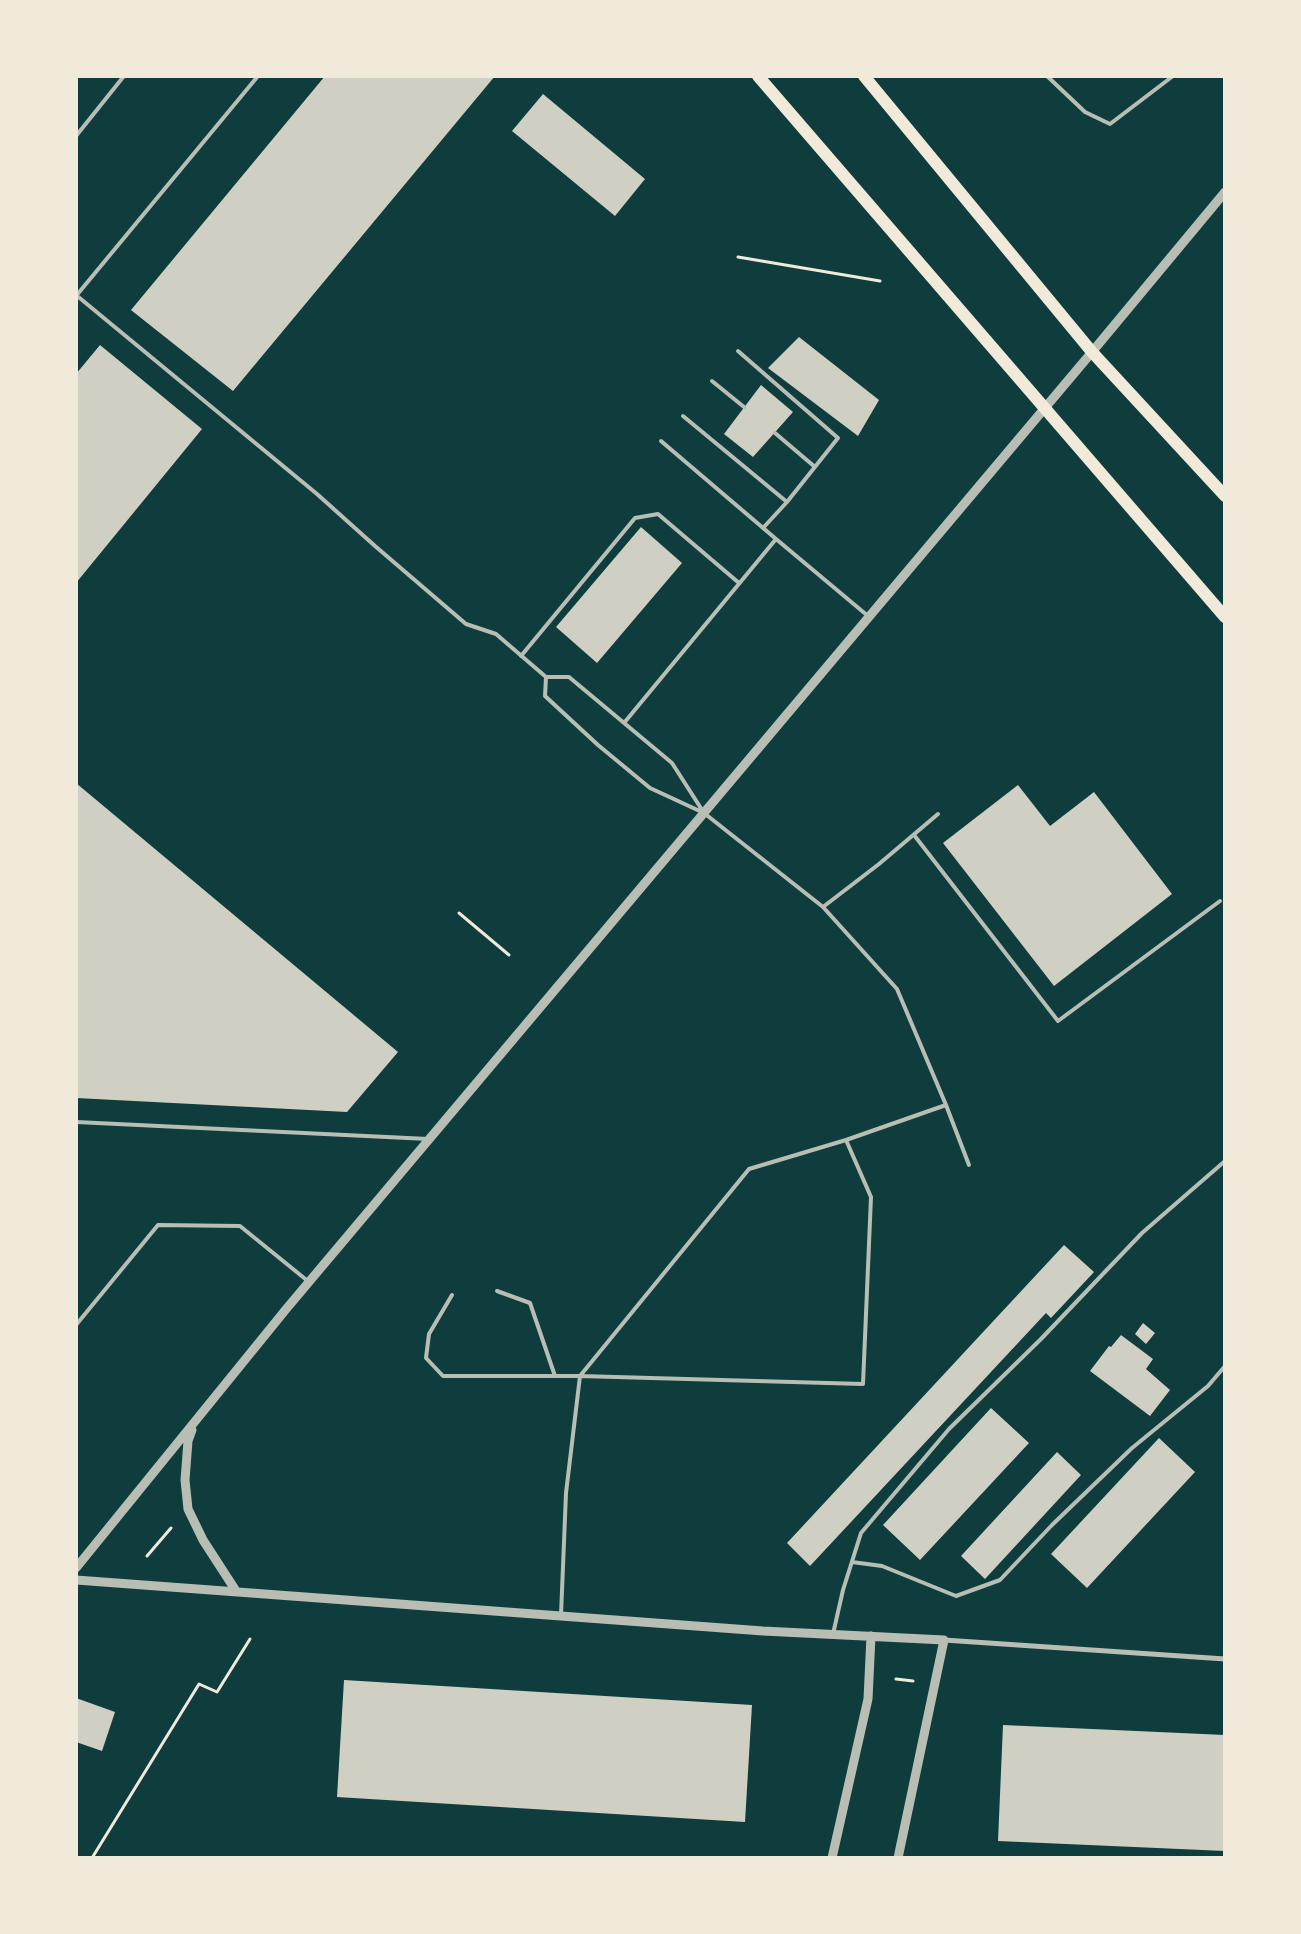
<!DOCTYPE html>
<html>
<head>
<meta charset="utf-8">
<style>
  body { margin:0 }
  #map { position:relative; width:1301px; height:1934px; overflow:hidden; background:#0f3d3e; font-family:Karla,sans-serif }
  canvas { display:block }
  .frame { position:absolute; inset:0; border:78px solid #f1e9da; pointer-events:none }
</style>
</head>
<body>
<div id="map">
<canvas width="1301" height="1934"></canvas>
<div class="frame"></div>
</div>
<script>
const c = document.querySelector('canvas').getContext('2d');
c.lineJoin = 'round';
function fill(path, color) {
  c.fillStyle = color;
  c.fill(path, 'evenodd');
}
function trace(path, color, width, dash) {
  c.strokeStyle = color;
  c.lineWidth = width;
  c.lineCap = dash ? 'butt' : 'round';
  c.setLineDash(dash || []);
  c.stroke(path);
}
fill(new Path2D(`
  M325,76h170l-262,315 -102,-81z
  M543,94l102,85 -30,37 -103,-85z
  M799,337l80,63 -21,36 -90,-68z
  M100,345l102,84 -126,154v-209z
  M761,385l32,27 -40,45 -29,-23z
  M641,527l41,36 -85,100 -41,-36z
  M76,783l322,269 -51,60 -271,-14z
  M1018,785l32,41 44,-34 78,102 -118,92 -111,-143z
  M1064,1245l30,27 -43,46 -5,-5 -236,253 -23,-23z
  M1143,1323l12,10 -9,11 -11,-10z
  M1121,1335l32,24 -7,10 24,21 -20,26 -60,-45 19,-25 2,1z
  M991,1408l38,35 -109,117 -37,-35z
  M1159,1438l36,34 -108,116 -36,-34z
  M1057,1452l24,23 -96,104 -24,-23z
  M344,1680l408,25 -7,117 -408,-25z
  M76,1698l39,14 -13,39 -26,-9z
  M1003,1725l222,10v116l-227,-10z`), '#cfcfc3');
trace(new Path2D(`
  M738,257l142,24
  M459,913l50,42
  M147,1556l24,-28
  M896,1679l17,2
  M92,1858l107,-174 18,8 33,-53`), '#f1e9da', 3);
trace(new Path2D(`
  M1047,76l38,36 25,12 63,-48
  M76,136l48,-60
  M76,295l241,199 58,52 91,78 30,10 50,43h23l103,86 32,50
  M76,296l182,-220
  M738,351l100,87 -51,64 -24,26
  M712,381l32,26
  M683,416l104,86
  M775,433l40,34
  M776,539l92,77
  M521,656l114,-138 23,-4 81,69
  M546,677l-1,19 53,49 52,43 54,25 119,94 56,-43 59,-50
  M624,723l152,-184 -115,-98
  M914,835l144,186 162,-120
  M823,907l74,82 49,116 23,60
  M76,1122l352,17
  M846,1140l25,57 -8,187 -283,-8 169,-207z
  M846,1140l100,-35
  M497,1291l33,12 25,73
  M452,1295l-23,39 -3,24 17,18h137l-14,117 -5,122
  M76,1325l82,-100 82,1 69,56
  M852,1562l30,4 74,30 44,-16 52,-55 80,-77 76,-62 17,-20
  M833,1634l10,-44 18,-57 88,-104 92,-90 101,-106 83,-72`), '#b8beb3', 4);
trace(new Path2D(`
  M944,1640l281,19`), '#b8beb3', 5);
trace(new Path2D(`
  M192,1430l-4,11 -3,39 3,29 15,31 33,51
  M76,1568l211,-260 805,-956 133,-160
  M76,1580l687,51 181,9 -46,218
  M832,1858l36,-159 3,-63`), '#b8beb3', 9);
trace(new Path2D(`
  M758,76l467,541
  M864,76l228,276 133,144`), '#f1e9da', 12);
</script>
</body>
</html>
